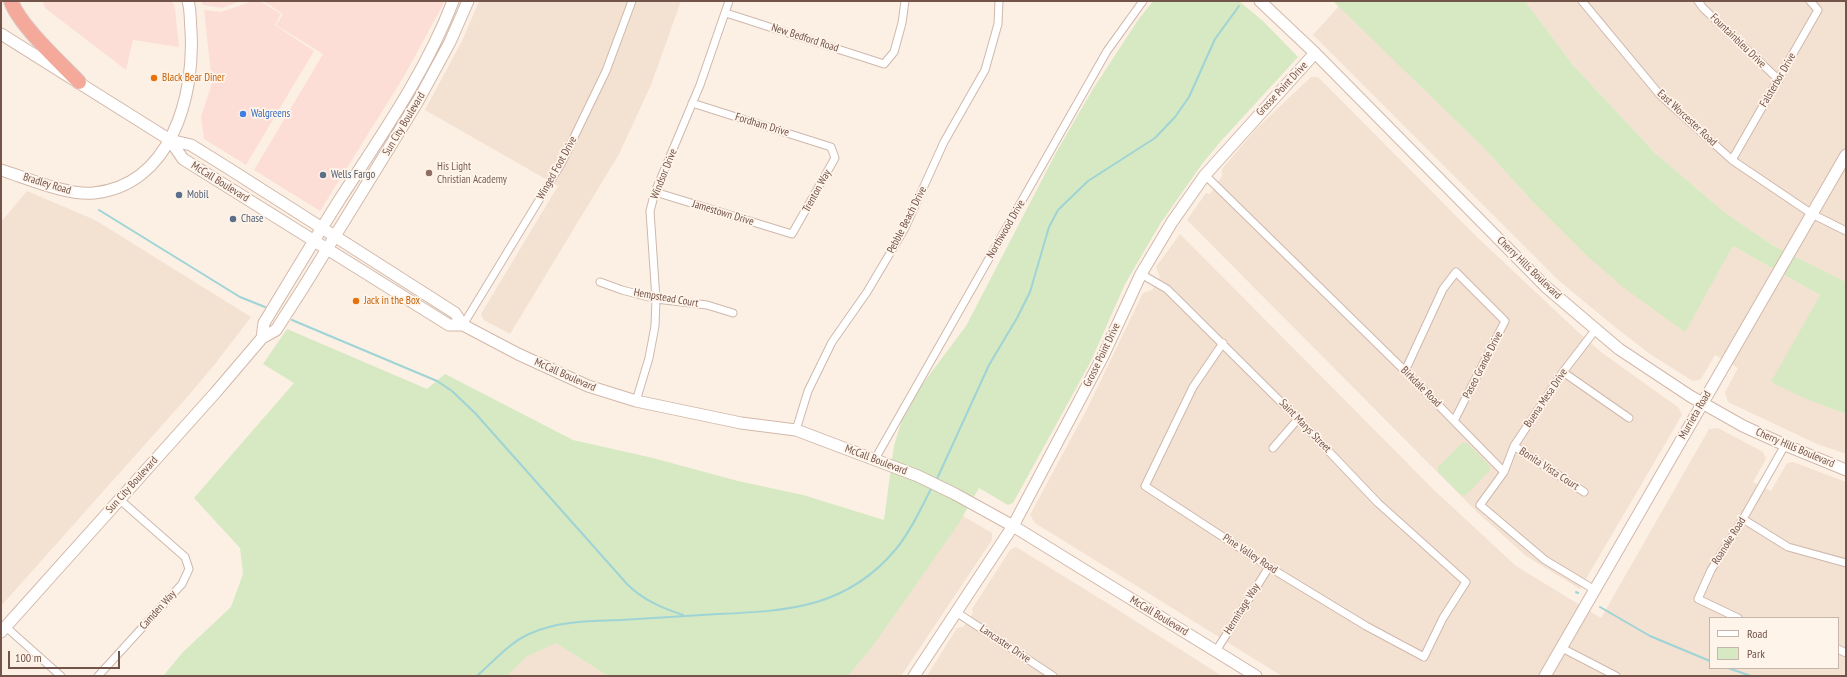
<!DOCTYPE html>
<html>
<head>
<meta charset="utf-8">
<style>
  body { margin:0 }
  #map { position:relative; width:1847px; height:677px; overflow:hidden; background:#fcf0e4; font-family:"PT Sans Narrow",sans-serif }
  canvas { display:block }
  .frame { position:absolute; inset:0; border:2px solid #73544a; pointer-events:none }
  .legend { position:absolute; left:1709px; top:617px; width:130px; height:52px; box-sizing:border-box; background:#fff4ea; border:1px solid #c7b4aa; margin:0; padding:5px 7px; list-style:none; font-size:12px; color:#73544a }
  .legend li { display:flex; align-items:center; gap:8px; height:20px }
  .legend b { width:20px; border:1px solid #c7b4aa }
  .scale { position:absolute; left:8px; top:651px; width:112px; height:18px; box-sizing:border-box; border:2px solid #73544a; border-top:0; padding-left:5px; font-size:12px; line-height:14px; white-space:nowrap; color:#73544a; -webkit-text-stroke:3px #fff4ea; paint-order:stroke }
</style>
</head>
<body>
<div id="map">
<canvas width="1847" height="677"></canvas>
<div class="frame"></div>
<ul class="legend">
<li><b style="height:5px;background:#fff"></b>Road</li>
<li><b style="height:11px;background:#d6e9c2"></b>Park</li>
</ul>
<div class="scale">100 m</div>
</div>
<script>
const c = document.querySelector('canvas').getContext('2d');
c.lineJoin = 'round';
function fill(path, color) {
  c.fillStyle = color;
  c.fill(path, 'evenodd');
}
function trace(path, color, width, dash) {
  c.strokeStyle = color;
  c.lineWidth = width;
  c.lineCap = dash ? 'butt' : 'round';
  c.setLineDash(dash || []);
  c.stroke(path);
}
function drawText(font, color, halo, rows, align = 'center') {
  c.font = font + ' "PT Sans Narrow",sans-serif';
  c.lineWidth = 3.5;
  c.setLineDash([]);
  c.textBaseline = 'middle';
  c.strokeStyle = halo;
  c.fillStyle = color;
  for (const [text, x, y, turn = 0] of rows) {
    c.save();
    c.translate(x, y);
    c.rotate((+turn || 0) * Math.PI / 180);
    c.textAlign = isNaN(turn) ? turn : align;
    if (halo) c.strokeText(text, 0, 0);
    c.fillText(text, 0, 0);
    c.restore();
  }
}
fill(new Path2D(`
  M479,1h202l-30,84 -32,69 -109,180 -26,-14 -3,-6 77,-128 -133,-76 38,-71z
  M1525,1h321v281l-72,-36 -50,-34 -69,-59 -83,-89z
  M1339,6l145,142 48,53 52,52 101,78 48,-85 87,49 -48,87 35,17 39,15v40l-29,-10 -89,-42 -3,-10 13,-24 -23,-13 -14,24 -7,2 -3,-1 -41,-26 -35,-27 -58,-48 -244,-244z
  M1311,77h7l158,159 102,96 23,20 78,56 3,7 -102,174 -54,-33 -48,-43 -291,-293 19,-27 4,1 12,-18v-7l34,-40z
  M27,191l68,29 156,97 -36,47 -26,31 -188,211v-384z
  M1180,234l254,256 82,76 85,52 108,-189 9,-1 45,24 3,7 -13,23 18,9 16,-28 6,-1 53,20v194h-564l-247,-153 -5,-8 57,-106 56,-116 9,-3 8,-13 -4,-10zM1710,618h128v50h-128z
  M963,516l29,17v7l-91,136h-53l25,-30z
  M1016,547l91,56 115,73h-295l30,-48 6,-1 10,-14 -1,-4 38,-59z
  M556,643l52,33h-101l19,-19z`), '#f3e1d2');
fill(new Path2D(`
  M43,1h129l3,7 4,39 -46,-7 -7,30 -81,-62z
  M201,1h40l-19,7 -19,-3z
  M253,1h7l21,13 -6,11 39,26 -68,114 -42,-26 -3,-22 11,-34 -8,-73 17,2z
  M263,1h177l4,2 -41,75 -83,133 -66,-41 69,-116 -47,-29 7,-11z`), '#fcded7');
fill(new Path2D(`
  M1153,1h86l24,20 35,36 -77,84 -19,23 -42,60 -35,60 -34,77 -78,142 -5,2 -29,-17 -20,35 -86,123 -25,30h-240l-52,-33 -30,14 -19,19h-344l20,-24 48,-45 12,-33 -3,-26 -46,-50 100,-115 -31,-19 24,-35 140,60 18,-15 128,66 80,18 85,23 65,14 81,25 10,-74 12,-40 60,-80 91,-175 36,-62 45,-69z
  M1333,1h192l47,63 83,89 69,59 50,34 72,36v132l-40,-15 -35,-17 49,-87 -87,-49 -48,86 -61,-44 -40,-35 -52,-52 -48,-53z
  M1462,443h5l23,23v4l-24,25h-5l-23,-23v-5z`), '#d6e9c2');
trace(new Path2D(`
  M99,210l141,87 25,10
  M292,320l145,61 15,10 23,22 152,171c16,16 35,24 56,31
  M936,481l53,-116 28,-47 13,-26 19,-65 9,-17 30,-29 67,-43 20,-21 14,-20 26,-58 24,-33
  M1576,592l2,1
  M1600,607l50,29 60,25
  M1728,668l23,8
  M477,676c16,-14 32,-33 52,-42 27,-13 62,-13 92,-14 32,-2 64,-4 97,-6 70,-3 129,-6 178,-65 15,-18 25,-41 36,-62`), '#9fd4d6', 2);
const street = new Path2D(`
  M1582,1l78,94 72,65 80,54 34,17
  M1698,1l5,7 76,72
  M726,13l158,51 10,-12 8,-29 3,-22
  M1732,160l86,-150 -8,-9
  M1205,175l200,196 99,101 -24,33 65,55 50,30
  M655,192l137,42 43,-76 -4,-11 -139,-44
  M1141,274l26,15 131,130 80,84 88,79 -23,36 -19,39 -58,-31 -97,-59 -124,-81 48,-99 30,-44
  M600,282l22,8 34,9 51,6 26,8
  M463,325l98,-161 45,-93 26,-70
  M1405,371l38,-82 13,-17 49,49 -51,100
  M1563,372l66,46
  M636,401l13,-43 6,-32 1,-27 -6,-88 5,-19 45,-107 29,-84
  M796,430l12,-39 24,-49 35,-50 38,-64 39,-86 41,-72 13,-46 1,-23
  M1514,446l70,46
  M1273,448l25,-29
  M875,459l232,-408 36,-50
  M1504,472l10,-26 49,-74 33,-43
  M1743,519l45,28 58,16
  M956,612l97,64
  M1738,618l-40,-19 13,-29 32,-51 42,-74
  M6,627l55,49
  M1562,648l54,28
  M1838,649l8,4
  M1216,651l53,-84
  M98,676l84,-92 7,-15 -4,-12 -66,-58`);
const secondary = new Path2D(`
  M1260,1l55,52 231,234 73,62 71,47 53,30 42,19 61,25
  M1,34l169,106 21,5 37,23 227,145 8,12
  M170,140l13,19 266,166h14l55,29 70,32 48,15 105,22 55,7 122,46 37,18 58,32 243,150
  M1,170c26,8 67,26 93,23 77,-8 101,-97 97,-162 -1,-10 0,-20 -3,-30
  M262,338l2,-15c25,-41 50,-83 76,-124 41,-63 86,-127 113,-198
  M1,632l215,-240 46,-54 14,-8 27,-42 115,-187 32,-59 18,-41
  M914,676l99,-150 90,-170 38,-82 31,-52 33,-47 110,-122
  M1545,676l301,-521`);
const highway = new Path2D(`
  M11,1c8,24 49,61 68,81`);
trace(street, '#cfb8ad', 9);
trace(secondary, '#d2b8aa', 13);
trace(highway, '#d8cfcc', 16);
trace(street, '#fff', 7);
trace(secondary, '#fff', 11);
trace(highway, '#f5a99b', 14);
for (const [x, y, r, color] of [
  [154,78,4,"#e8710a"],
  [243,114,4,"#3f7fe0"],
  [429,173,4,"#8d6e63"],
  [323,175,4,"#5c6f8a"],
  [179,195,4,"#5c6f8a"],
  [233,219,4,"#5c6f8a"],
  [356,301,4,"#e8710a"]
]) {
  const dot = new Path2D();
  dot.arc(x, y, r, 0, 2 * Math.PI);
  c.fillStyle = color;
  c.fill(dot);
  trace(dot, '#fff4ea', 1.5);
}
drawText('11px', '#73544a', '#fff4ea', [
  ["New Bedford Road",805,38,18],
  ["Fountainbleu Drive",1738,41,44],
  ["Falsterbor Drive",1778,80,-60],
  ["Grosse Point Drive",1282,89,-47],
  ["East Worcester Road",1687,118,43],
  ["Sun City Boulevard",404,124,-59],
  ["Fordham Drive",762,125,17],
  ["Winged Foot Drive",557,168,-61],
  ["Windsor Drive",664,174,-68],
  ["McCall Boulevard",220,182,32],
  ["Bradley Road",47,184,17],
  ["Trenton Way",817,191,-61],
  ["Jamestown Drive",723,213,17],
  ["Pebble Beach Drive",907,220,-63],
  ["Northwood Drive",1006,229,-60],
  ["Cherry Hills Boulevard",1529,268,44],
  ["Hempstead Court",666,298,10],
  ["Grosse Point Drive",1102,355,-64],
  ["Paseo Grande Drive",1483,365,-63],
  ["McCall Boulevard",565,375,24],
  ["Birkdale Road",1421,387,45],
  ["Buena Mesa Drive",1546,398,-56],
  ["Murrieta Road",1695,415,-60],
  ["Saint Marys Street",1305,426,46],
  ["Cherry Hills Boulevard",1795,448,23],
  ["McCall Boulevard",876,460,21],
  ["Bonita Vista Court",1549,469,33],
  ["Sun City Boulevard",132,485,-48],
  ["Roanoke Road",1729,541,-58],
  ["Pine Valley Road",1250,554,33],
  ["Hermitage Way",1242,609,-58],
  ["Camden Way",158,610,-48],
  ["McCall Boulevard",1159,616,31],
  ["Lancaster Drive",1005,644,34]
]);
drawText('11px', '#c56008', '#fff4ea', [
  ["Black Bear Diner",162,78],
  ["Jack in the Box",364,301]
], 'left');
drawText('11px', '#366cbe', '#fff4ea', [
  ["Walgreens",251,114]
], 'left');
drawText('11px', '#785e54', '#fff4ea', [
  ["His Light",437,167],
  ["Christian Academy",437,180]
], 'left');
drawText('11px', '#4e5e75', '#fff4ea', [
  ["Wells Fargo",331,175],
  ["Mobil",187,195],
  ["Chase",241,219]
], 'left');
</script>
</body>
</html>
